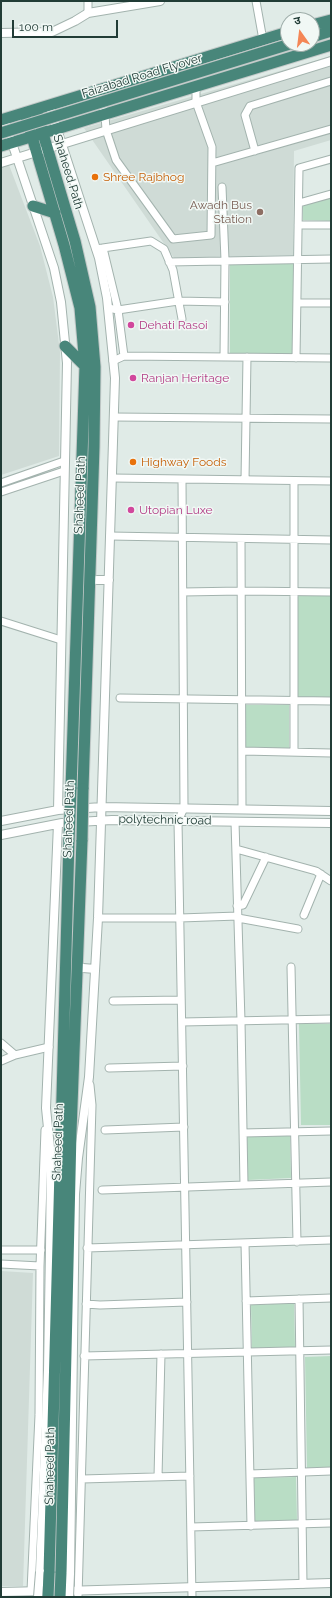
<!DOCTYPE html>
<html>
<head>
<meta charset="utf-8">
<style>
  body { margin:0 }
  #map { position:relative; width:332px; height:1598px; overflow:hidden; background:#e0ebe7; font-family:Raleway,"Noto Sans Devanagari",sans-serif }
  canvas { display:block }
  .frame { position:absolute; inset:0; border:2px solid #213c36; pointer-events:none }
  .north { position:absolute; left:280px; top:12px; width:40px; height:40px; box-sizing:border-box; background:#f1f8f5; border:1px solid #9eada9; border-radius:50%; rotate:346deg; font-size:11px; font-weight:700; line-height:16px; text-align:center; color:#213c36 }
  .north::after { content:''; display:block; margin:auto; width:14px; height:18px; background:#f48656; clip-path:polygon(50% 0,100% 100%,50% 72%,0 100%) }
  .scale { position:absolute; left:12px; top:20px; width:106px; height:18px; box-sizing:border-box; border:2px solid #213c36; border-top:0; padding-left:5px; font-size:12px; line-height:14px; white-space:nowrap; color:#213c36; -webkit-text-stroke:3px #f1f8f5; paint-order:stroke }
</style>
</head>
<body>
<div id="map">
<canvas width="332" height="1598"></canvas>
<div class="frame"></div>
<div class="north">उ</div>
<div class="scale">100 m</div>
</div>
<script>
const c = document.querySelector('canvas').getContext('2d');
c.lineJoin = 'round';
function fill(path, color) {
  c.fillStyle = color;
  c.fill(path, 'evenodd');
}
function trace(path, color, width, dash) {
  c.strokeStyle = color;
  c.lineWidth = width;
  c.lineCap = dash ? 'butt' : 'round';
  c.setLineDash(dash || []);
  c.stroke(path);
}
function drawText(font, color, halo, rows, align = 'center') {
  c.font = font + ' Raleway,sans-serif';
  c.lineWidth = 3;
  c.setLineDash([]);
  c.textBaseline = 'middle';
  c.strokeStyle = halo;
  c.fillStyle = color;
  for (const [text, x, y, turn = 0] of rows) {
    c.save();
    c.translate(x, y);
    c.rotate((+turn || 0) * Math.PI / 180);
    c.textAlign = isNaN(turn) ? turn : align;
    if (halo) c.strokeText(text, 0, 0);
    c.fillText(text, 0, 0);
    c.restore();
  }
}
fill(new Path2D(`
  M331,56v84l-37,11 -1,104 -119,3 -90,-130z
  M9,165l31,81 13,51 7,55 -1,104 -58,19v-307z
  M1,1271l32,2 -10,313h-22z`), '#cfdbd6');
fill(new Path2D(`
  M331,197v24l-28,-1v-15z
  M230,264h63v90h-63z
  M298,596h33v101h-33z
  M246,705h43v43h-43z
  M299,1024h32v101h-30z
  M290,1135l1,43 -43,2 -1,-44z
  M294,1303l1,44 -43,1 -1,-43z
  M331,1356v111l-24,1 -2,-111z
  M296,1477l1,44 -42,1 -1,-44z`), '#b9ddc5');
const minor = new Path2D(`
  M256,1l7,39
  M88,13v-12
  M98,90l7,25 1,15 10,30 57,79 38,-4 1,-88 -16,-45v-15
  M255,151l-10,-36 5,-9 81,-25
  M212,163l119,-34
  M222,187l3,73 -1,97
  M299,203l32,-9
  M298,225h33
  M103,248l15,62 6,46
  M96,249l55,-8 13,8 9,21 9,49
  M169,262l162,-3
  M297,303h34
  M108,308l10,2 60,-9 47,1
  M296,358l3,-190 32,-9
  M113,361l11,-5 207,2
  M114,417l217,2
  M112,478l219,3
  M182,479l2,329 -6,13 14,776
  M245,480l2,-123
  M294,481v271
  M1,483l63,-22
  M1,492l63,-21
  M110,536l221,4
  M241,539l1,270
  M183,592l58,-1 90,1
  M1,621l60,19
  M120,698l211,3
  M243,751l88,2
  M235,822l6,199 3,164
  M236,849l80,22 15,10
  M237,906l6,-1 23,-48
  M304,915l17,-41
  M98,918h82l58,-2
  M238,918l60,11
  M291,967l6,275
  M113,1001l68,-1
  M182,1022l149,-3
  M1,1043l14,12
  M1,1061l14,-6 34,-8
  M109,1068l74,-2
  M105,1130l79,-3
  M243,1133l88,-2
  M102,1190l229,-8
  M245,1243l6,283
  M87,1248l244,-8
  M1,1250h40
  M1,1264l39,2
  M299,1299l4,285
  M246,1301l85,-3
  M86,1304l14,1 87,-3
  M84,1356l247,-6
  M250,1474l81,-3
  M158,1477l3,-123
  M82,1479l108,-3
  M191,1527l140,-4
  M31,1591l8,-176 1,-149 5,-136
  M78,1597l14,-492 -2,-20`);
const tertiary = new Path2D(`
  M1,33l51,-1 23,-11 13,-8 72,-12
  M49,105l50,153 8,40 8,80 -17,540 -9,159 -11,81 -3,36 -5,380
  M4,119l50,149 7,34 6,61 -9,447
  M1,163l330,-102
  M97,580h12
  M1,821l57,-11 44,-3 229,4
  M78,822l34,-2 219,3
  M1,835l61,-12
  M83,968l12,1
  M40,1572l8,-202 2,-121 1,-91 -5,-50 12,-284
  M64,1591l267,-8
  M1,1592l43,-1`);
const trunk = new Path2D(`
  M312,25l19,-5
  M312,37l19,-6
  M36,110l39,131 15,66 5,60 -1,80 -11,342
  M25,113l39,132 16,63 5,58 -14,423
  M1,120l287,-88
  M1,146l330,-101
  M33,206l22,7
  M65,346l20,20
  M49,1573l20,-733
  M61,1573l10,-441 11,-292`);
trace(minor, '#a3b3ae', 9);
trace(tertiary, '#a3b3ae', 10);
trace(trunk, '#c1c8c7', 13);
trace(minor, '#fff', 7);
trace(tertiary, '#fff', 8);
trace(trunk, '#48867a', 11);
const tertiaryBridge = new Path2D(`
  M38,1597l2,-25
  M69,1597l1,-23`);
const trunkBridge = new Path2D(`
  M1,133l289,-89
  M69,840l2,-51
  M82,840l1,-51
  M48,1597l1,-24
  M60,1597l1,-24`);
trace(tertiaryBridge, '#a3b3ae', 10, []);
trace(trunkBridge, '#c1c8c7', 13, []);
trace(tertiaryBridge, '#fff', 8);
trace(trunkBridge, '#48867a', 11);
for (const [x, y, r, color] of [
  [95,177,4,"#e8710a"],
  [260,212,4,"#8d6e63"],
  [131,325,4,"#d1479c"],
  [133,378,4,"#d1479c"],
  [133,462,4,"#e8710a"],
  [131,510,4,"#d1479c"]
]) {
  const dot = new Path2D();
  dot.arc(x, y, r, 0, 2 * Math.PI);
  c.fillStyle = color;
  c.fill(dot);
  trace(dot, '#f1f8f5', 1.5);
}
drawText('12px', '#213c36', '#f1f8f5', [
  ["Faizabad Road Flyover",142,76,-17],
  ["Shaheed Path",68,172,73],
  ["Shaheed Path",80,495,-88],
  ["Shaheed Path",69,819,-88],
  ["polytechnic road",165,820,1],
  ["Shaheed Path",58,1142,-88],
  ["Shaheed Path",50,1466,-89]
]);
drawText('12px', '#c56008', '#f1f8f5', [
  ["Shree Rajbhog",103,177],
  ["Highway Foods",141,462]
], 'left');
drawText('12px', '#785e54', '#f1f8f5', [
  ["Awadh Bus",252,205],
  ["Station",252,219]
], 'right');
drawText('12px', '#b23c85', '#f1f8f5', [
  ["Dehati Rasoi",139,325],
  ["Ranjan Heritage",141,378],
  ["Utopian Luxe",139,510]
], 'left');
</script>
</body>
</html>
